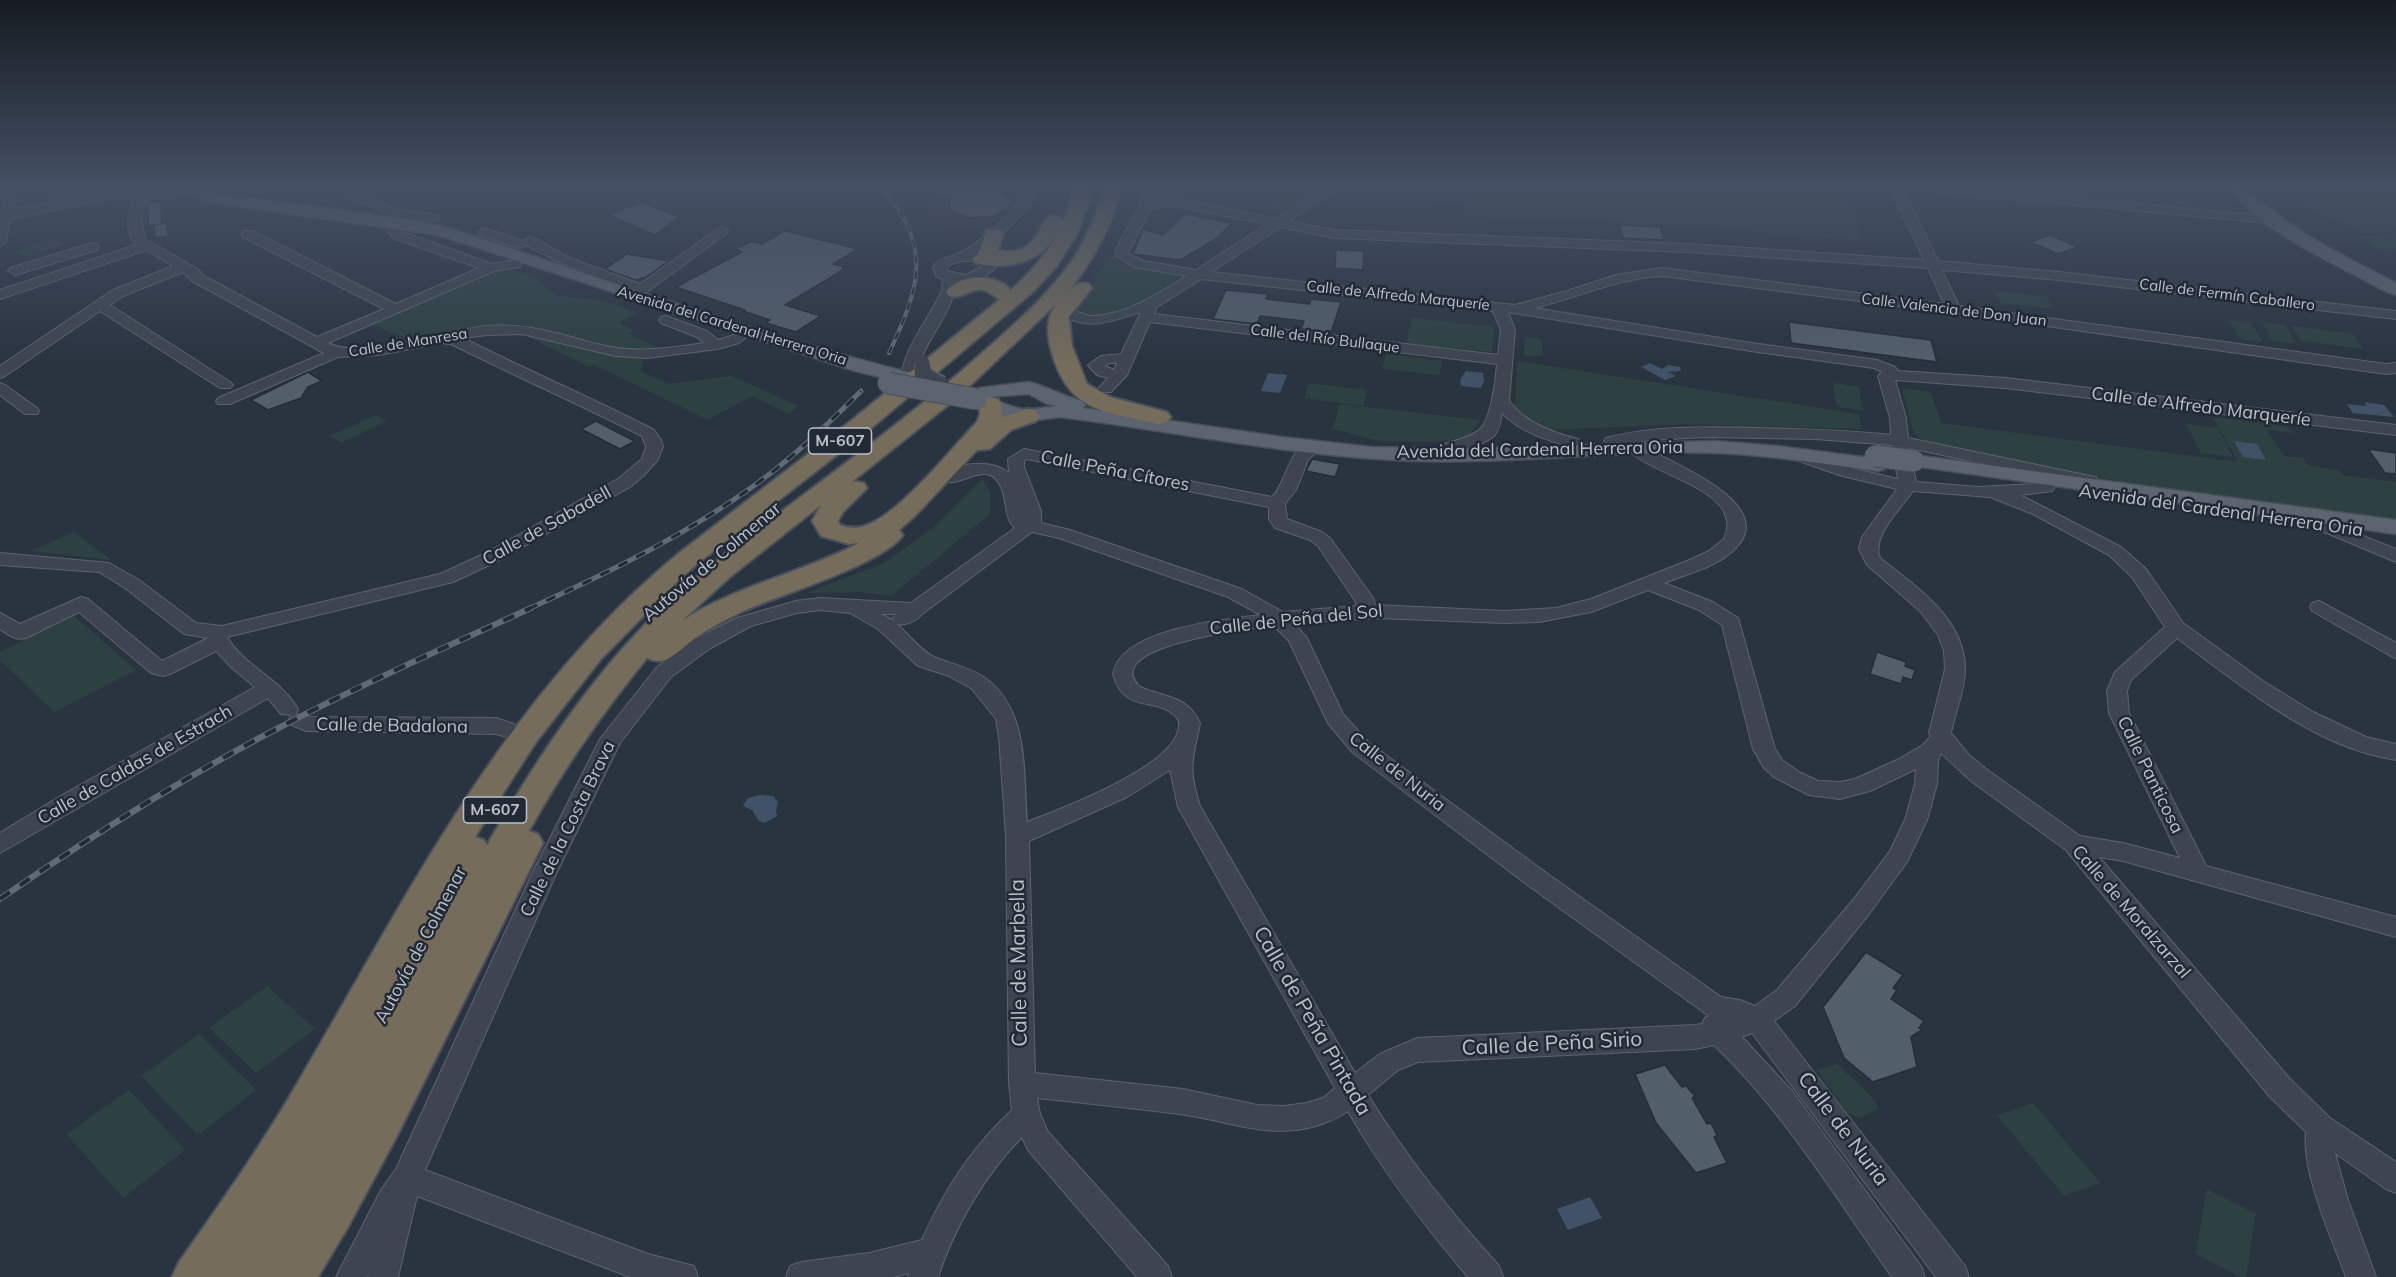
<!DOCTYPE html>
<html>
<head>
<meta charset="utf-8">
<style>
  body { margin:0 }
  canvas { display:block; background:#2a3340 }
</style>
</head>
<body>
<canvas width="2396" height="1277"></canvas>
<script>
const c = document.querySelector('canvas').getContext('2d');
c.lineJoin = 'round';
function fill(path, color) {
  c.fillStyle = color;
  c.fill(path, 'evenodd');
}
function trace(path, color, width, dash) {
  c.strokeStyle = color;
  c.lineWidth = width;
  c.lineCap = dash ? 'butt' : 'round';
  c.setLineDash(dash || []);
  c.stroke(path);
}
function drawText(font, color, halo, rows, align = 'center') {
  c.font = font + ' Mulish,sans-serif';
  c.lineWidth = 5;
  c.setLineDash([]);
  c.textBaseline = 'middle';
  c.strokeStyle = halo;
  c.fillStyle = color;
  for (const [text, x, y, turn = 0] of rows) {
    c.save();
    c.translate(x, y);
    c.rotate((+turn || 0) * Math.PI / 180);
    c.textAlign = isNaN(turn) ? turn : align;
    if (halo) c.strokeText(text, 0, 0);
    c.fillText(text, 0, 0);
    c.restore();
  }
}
fill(new Path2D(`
  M921,185h106l-18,25 -21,15 -15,4 -19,-1 -16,-4z`), '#3a3845');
fill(new Path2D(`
  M1283,185h41l-45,29 -17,-1 20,-19z
  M1391,185h179l1,3 75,3v-6h30l4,7 84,2 12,1 3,3 69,4 15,39 -173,-15 -224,-10 -2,-14 -70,-3z
  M2396,195v36l-34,3 -59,-30z
  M2396,233v16l-14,2 -27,-14z
  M54,238l10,6 -40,13 -10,-5z
  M1113,252c8,28 50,9 64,26 -26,26 -70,48 -106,33z
  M514,270l23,8 8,10 13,8 47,5 32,12 -18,10 15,8 -5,3 30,14 -33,1 -107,-25 -21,1 -88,15 -40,-16 126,-53z
  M1995,291l52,6 6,12 -53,-6z
  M1412,318l82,9 -2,25 -86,-9z
  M2229,320l22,3 12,19 -23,-3z
  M2262,322l23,3 12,19 -24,-3z
  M2292,326l61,8 11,15 -63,-8z
  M525,335l84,20 35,3 -3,13 27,13 63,-8 67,30 -9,8 -37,-18 -44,24 -113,-55 -6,2z
  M1525,337l17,2v18l-18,-2z
  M1386,354l56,7 -3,14 -57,-6z
  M1517,361l342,53 3,15 -175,-5 -139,6 -17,-7 -16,-16z
  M1309,383l58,7 -4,16 -59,-8z
  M1833,383l26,4 4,24 -26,-4z
  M1902,388l29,4 10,31 297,39 -25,-45 74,9 6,7 -26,-3 17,26 19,2 5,7 31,5 4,5 53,7v39l-244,-33 -225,-46 -13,-8z
  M1340,404l140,16 -11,16 -31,6 -58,-1 -47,-12z
  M376,415l11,6 -46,22 -11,-7z
  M2186,424l32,4 15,29 -32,-4z
  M982,479l8,13v22l-99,82 -30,-4 -54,1 75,-29 50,-35z
  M74,532l38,28 -81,-9z
  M74,616l62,54 -82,42 -54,-52v-8z
  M267,986l48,43 -59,44 -47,-45z
  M199,1034l57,56 -58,45 -57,-59z
  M1837,1064l32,30 10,14 -19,10 -12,-5 -31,-43z
  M129,1090l56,60 -62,48 -56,-64z
  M2033,1103l67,80 -36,13 -67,-81z
  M2207,1189l49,25 -10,63h-6l-44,-23z`), '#2d4142');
fill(new Path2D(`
  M1650,363l12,6 6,-4 12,2 1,4 -13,1 8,4 -11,4 -24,-13z
  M1466,371l17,2 1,8 -3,7 -20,-2 -1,-6z
  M1268,373l19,2 -7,18 -19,-2z
  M2365,402l19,3 10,12 -41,-4 -6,-9 19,2z
  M2234,441l23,3 9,16 -23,-3z
  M760,795l13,1 5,6 -2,9 1,5 -12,7 -6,-2 -7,-11 -9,-4 5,-8z
  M1590,1197l12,21 -34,12 -11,-21z`), '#415167');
const building = new Path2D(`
  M945,185h51l14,14v7l-15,10 -29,2 -17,-9 1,-12 -17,-5z
  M161,201l1,23 -14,2v-23z
  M641,202l23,9 16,6 -25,18 -47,-20z
  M1185,214l47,9 -16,16 -36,21 -47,-6 10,-25 20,6z
  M167,223l1,13 -13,2 -1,-13z
  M1619,225l41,2 4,13 -41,-2z
  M785,231l73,18 -25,15 11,3 -3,4 -56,34 36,11 -25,16 -30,-9 4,-3 -27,-9 2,-1 -69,-23 66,-35 -7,-3 17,-8 10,3z
  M2050,235l28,12 -20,7 -28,-12z
  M1336,250l28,1 -1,19 -28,-2z
  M627,254l42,7 -23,16 -11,3 -30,-11z
  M1226,290l42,4 -2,5 44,5 1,-5 30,3 -10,31 -30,-4 3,-8 -44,-5 -3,8 -44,-5z
  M1789,322l142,18 6,22 -146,-19z
  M308,372l14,9 -14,6 -7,11 -33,12 -17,-10z
  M596,421l21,11 18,9 -15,8 -39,-20z
  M2368,449l28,4v21l-11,-1z
  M1312,459l28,5 -5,13 -29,-6z
  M1877,652l29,10 -1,4 10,4 -3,10 -9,-3 -2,7 -31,-10z
  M1866,952l37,23 -10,13 4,2 -6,9 33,22 -5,7 3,2 -11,7 6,30 -44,15 -29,-24 -21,-51z
  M1665,1065l17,22 4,-1 9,10 -3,2 15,26 4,-1 6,12 -3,2 13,26 -31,10 -40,-50 -21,-49z`);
fill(building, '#535e6b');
trace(building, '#242c38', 1.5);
const minor = new Path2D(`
  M37,185h14l21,14 63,-14h7l1,5c20,0 37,-5 57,-5l-33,13h-20l-6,19 4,22 54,31 3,5 115,62 67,-28 -141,-72 -1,-3 1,-3h10l143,73 83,-36 -86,-30 -12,-16 2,-3h8l12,13 89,32 23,-4 7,4 -2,3 -26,4 -166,72c34,18 118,-13 158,-17 46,-5 86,14 131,22 29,4 58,-1 87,-5l-7,-6 -36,-14 -2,-3 2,-3 5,-1 41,15 11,9 20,-6 5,1 2,3 -6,5 -21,6 -71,9 -31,-2 -94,-22 -35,1 -24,3c63,32 128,59 191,92l7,10 2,7 -6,14 -15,16 -12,10 -132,74 -45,21 -226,55c18,30 54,42 71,72l-2,5 14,3 186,1 18,6 3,5 -3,5 -7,3 -11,-3 -190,-3 -14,-6 -3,-5 2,-5 -10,-1 -13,-16 -268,155v-20l64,-39 191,-107 -23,-19 -16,-17 -46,23 -7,2 -12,-3 -72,-61 -53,26c-11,3 -17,-3 -26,-9v-16l20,11 61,-27 7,2 74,62 46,-23 -24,-4 -59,-46 -26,-16 -99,-7v-12l109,10 30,17 57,43 26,3 218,-52 46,-21 132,-74 24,-20 4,-12 -4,-11c-63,-32 -127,-60 -191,-92l-10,-1 -62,12 -41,2 -108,47h-12l-2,-3 2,-3 106,-45 -132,-72 -9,-9 -60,24 -13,9 120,77 3,3 -3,3h-10l-120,-77 -95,65 -5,2v-12l113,-76 60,-24 -27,-16 -146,49v-9l136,-45c-12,-12 -9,-35 0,-48l-2,-3 -124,25 -4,23 -6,4v-34h3l2,-9 -5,-3v-10l15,9 1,10 43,-8z
  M329,185c29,0 48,20 75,26 11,2 28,-1 36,7 -15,14 -97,-20 -111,-33z
  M1029,185h12c-15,29 -37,50 -64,69l12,4 6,10 -12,10 -27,4c-4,36 -36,60 -39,96l-3,3h-10l-3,-3c4,-34 28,-57 41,-88l1,-11 -7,-3 -3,-9c8,-11 18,-9 29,-15 28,-17 51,-38 67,-67zM962,261h12l7,6 -15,8 -19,-4v-3l4,-4z
  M1147,185h12l-5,15 21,-2 101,21 52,-34h15l-54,36 45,9 354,14 236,16 -35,-75h51l334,32 6,4 -2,3 -375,-35 35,72 121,11 337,39v8l-337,-39 -117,-10 17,36 427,58 10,-1v10l-10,1 -417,-59 -307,-39c-44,2 -85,22 -128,32l217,35 126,17 18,7 3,4 108,7 390,47v10l-390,-47 -111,-8 11,38 2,20 182,38 6,1 2,4 -2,4 -6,1 -181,-38 7,34 62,5 74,-4 3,4 -3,4 -32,4 101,52 25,22 37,54 80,58 50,31 53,25 30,7v16c-13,-3 -27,-5 -40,-10 -62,-21 -127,-73 -179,-112l-46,42 -4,11 2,22 77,153 190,51v20l-273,-76 -24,-4 191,222 40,39 66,44v31l-10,-4 -51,-36 13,47 28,77h-30c-14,-38 -45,-106 -40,-145l-36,-35 -204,-247 -95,-69 -30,-28 -3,8 -1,23 -10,36 -20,42 -38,52 -74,92 -21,15 191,245 4,11h-33l-184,-244 -10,4 50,54 129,175 4,11h-33c-56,-79 -108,-165 -178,-232l-19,4 -277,13 -20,8 -30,25c39,63 82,116 131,171l4,11h-35c-44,-52 -86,-106 -120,-166 -9,7 -18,10 -29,14 -51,16 -90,-5 -140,-11 -47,-6 -94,-11 -142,-16l3,16 8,18 120,134 4,11h-35l-109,-127 -6,-13c-38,39 -67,89 -84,140h-30l1,-4 -16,4h-107l4,-11 11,-4 68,-9 53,-13c21,-48 51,-94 90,-130l-3,-26 -3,-248 -7,-99 -3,-18 -24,-30 -23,-13 -31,-10 -40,-37 -28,-16 -30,-3 -23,3 -46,13 -42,23 -38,28 -51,66 -64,131 -131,296 223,84 46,12 4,11h-68l-213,-81 -19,81h-30l1,-4 -2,4h-31l45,-87 15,-21 136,-295 68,-135 57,-72 38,-28 42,-21 59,-17 24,-3 91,5 104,-75c-12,-11 -7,-29 -15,-43 -13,-25 -37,1 -55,-3l-2,-4c13,-18 50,-18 66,-5l-1,-14 16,-10 248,48c16,-14 17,-61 47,-53l2,3 -13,13 -12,30 -11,14 2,15 35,13 8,6 43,60 2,7 130,6 51,-3 35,-9 101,-40 17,-8 15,-12c23,-50 -76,-63 -97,-91l2,-3h12c29,18 150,62 87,110 -18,14 -42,19 -64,28l49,19 25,16 37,131 7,11 17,12 19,9 22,1 15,-3 42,-19 26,-15 8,-9 -2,-3 16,-64 -1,-18 -6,-16 -18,-24 -53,-46 -8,-16 3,-12 35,-48 -58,-14 -51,-18 -2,-3 8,-5 57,19 47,11 -6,-34 -77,-6 -109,-2 -56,3 -38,6 -8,-5 2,-3c49,-13 102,-11 152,-10 45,1 89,2 133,7l-1,-17 -12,-42 4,-4 -8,-4 -123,-17 -243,-39 7,18 -6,71c17,22 42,31 69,38l2,3 -2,3 -6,2c-26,-7 -50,-14 -70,-34 -1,8 -3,17 -8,23 -11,9 -36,18 -50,14l-2,-3 2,-3c12,-4 25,-6 35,-14 12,-9 17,-51 18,-66l-347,-42 -23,53 -16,17h-10l-3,-3 10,-11 -11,-3 -9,-10 13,-9 20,-2 20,-42c-30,9 -48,19 -78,4l-2,-3 2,-3c11,-3 20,7 32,6 32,-2 65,-23 91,-40l-52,-9 -18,-11 -1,-5 25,-46zM1175,206l92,18 -71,46 -53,-9 -14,-7v-3l22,-43zM1281,227l53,11 354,14 240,16 16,36 -282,-36 -46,7 -49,16 -52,14 -304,-33zM1201,279l292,32 8,19 -3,25 -344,-41 3,-7zM1109,363h8l-3,7 -9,-4zM1027,459l242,48v12l6,9 35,12 8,6 38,56v4l-73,6 -41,-23 -172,-59 -29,-7v-12l-17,-44v-6zM1913,491l77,6 43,17 76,41 23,22 33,50 -50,45 -8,19 2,22 71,145 -57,-15 -43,-7 -94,-67 -18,-15 -17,-21c4,-21 14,-42 14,-64 0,-51 -49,-82 -85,-111 -9,-21 21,-50 33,-67zM1032,532l27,6 169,59 33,18c-36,4 -141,14 -148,59 11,42 46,21 64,44 4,4 2,9 1,13 -9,37 -116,78 -151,91 -4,-48 3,-112 -42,-144 -16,-11 -34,-14 -51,-21 -13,-6 -26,-23 -37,-33 8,2 20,-3 25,-10zM1648,590l51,20 23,15 31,124 11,19 10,9 35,18 31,4 30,-8 46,-22 -1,15 -10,36 -15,31 -37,49 -76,90 -22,16 -15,-6 -19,-3 -176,-125 -177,-130 -25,-28 -36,-76 -13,-15 83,-5 128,5 34,-1 52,-10zM881,614h15l-4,5 2,2zM1274,626l15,15 39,82 24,29 177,134 180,130 -4,2 -3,6 -7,1 -278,13 -37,16 -25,19 -155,-267c-12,-39 -8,-44 0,-83 -13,-28 -34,-25 -60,-36 -43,-42 115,-59 134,-61zM1170,770l8,37 157,281 -12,10 -17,5 -22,3 -27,-1 -74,-16 -148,-16 -6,-232 98,-44z
  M722,226l6,4 -1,3 -80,59 -14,7 -7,-4 5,-5 -70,-27 -35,-18 -6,3 -5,-1 -36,-12 -1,-3 6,-4 39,13 6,-4 5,1 36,20 70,26z
  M92,243l5,1 2,3 -2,3 -82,25 -7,-4 2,-3z
  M0,383l5,2 32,23 2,3 -2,3h-12l-25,-19z
  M2323,520l73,29v13l-79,-33 -3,-4 3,-4z
  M2319,601l77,42v16l-84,-48 -2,-4 2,-4z`);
const major = new Path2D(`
  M174,185h20l13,6 20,4 180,24 41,9c155,50 309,107 468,146l2,4 -2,4 -7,2 -54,-13 -417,-136 -211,-30 -29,-7z
  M2227,185h16c44,44 99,70 153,98v12c-14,-4 -28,-13 -41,-20 -45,-23 -98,-49 -128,-90z
  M1029,382c19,5 34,14 53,19l3,4 -2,3 199,29 89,10 82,2 262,-8 62,5 101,13 7,2 3,4 -3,4 -7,2c-54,-7 -108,-16 -162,-18 -100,-3 -200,11 -300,8 -120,-4 -237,-29 -356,-44 -45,7 -50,4 -91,-14l-3,-4 3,-4 9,-1 1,-6zM1029,394l16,9 11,3c-34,5 -36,5 -67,-9z
  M1914,455l482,65v14l-489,-69 -3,-4 3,-4z`);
const highway = new Path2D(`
  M1074,185h18l-4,21 -12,30 -20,31 -22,24 -165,139 -172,134 -21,19 -75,76 -65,83 -61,95 9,3 3,5c51,-88 108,-176 184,-246 38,-35 81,-66 123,-97 64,-48 128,-96 188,-149 34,-30 70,-61 95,-100 13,-21 21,-43 27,-68h18c-10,41 -28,75 -55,108 7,-8 11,-12 22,-9l3,4 -23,29 3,29 15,38 23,13 57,15 4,5 -4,5 -8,2c-55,-13 -91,-11 -108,-74 -4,-16 -5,-30 4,-45l-98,93 -104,83 11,2 3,5 -24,24 -5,9 2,4c9,3 18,4 27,0 33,-12 84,-76 110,-103l3,-8 -1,-10 3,-5 8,-2 8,2 3,5 1,13 26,-8 8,2 4,5 -4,5 -25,9 -21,19 -13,1 -62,66 -16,14 4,5c-20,29 -121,59 -157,75 -18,8 -35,17 -52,29 -8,6 -16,14 -25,19 -8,5 -15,3 -22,0 -44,54 -84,111 -118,173l9,3 5,9 -146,293 -49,91 -30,50h-146l7,-15c41,-58 82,-116 118,-178 112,-191 208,-388 382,-531l173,-133 148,-121c-7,-2 -10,-8 -17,-9 -13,-2 -21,10 -34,6l-3,-4c13,-19 50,-19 65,-2 32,-29 56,-60 63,-105zM821,505l-9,16 9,15 28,8 10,-1c-57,30 -122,42 -176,77l47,-43z
  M1054,216l7,2 2,4c-14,37 -50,50 -88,41l-3,-4 6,-5 9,-24h14l2,4 -5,16c31,6 35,-10 49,-32z`);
trace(minor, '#5c636e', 2);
trace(major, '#484e5a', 3);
trace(highway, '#48505b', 4);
fill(minor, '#3e4550');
fill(major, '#5c6470');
fill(highway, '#756c5c');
const railFar2 = new Path2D(`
  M880,185c53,62 41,99 9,168`);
const railFar1 = new Path2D(`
  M528,609c80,-36 160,-75 231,-127 37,-27 70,-59 102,-91`);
const rail = new Path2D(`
  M0,899c94,-65 190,-126 292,-178 78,-41 159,-76 239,-113`);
trace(railFar2, '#606a77', 4);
trace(railFar1, '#606a77', 5);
trace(rail, '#606a77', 6);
trace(railFar2, '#222a36', 2, [8]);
trace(railFar1, '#222a36', 3, [10]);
trace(rail, '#222a36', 4, [12]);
const minorBridgeFar1 = new Path2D(`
  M922,362l2,12`);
const minorBridge = new Path2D(`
  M923,372l1,4 17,9`);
const majorBridge = new Path2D(`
  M888,383l88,16
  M1875,456l39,5`);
trace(minorBridgeFar1, '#5c636e', 16, []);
trace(minorBridge, '#5c636e', 20, []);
trace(majorBridge, '#484e5a', 23, []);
trace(minorBridgeFar1, '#3e4550', 14);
trace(minorBridge, '#3e4550', 17);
trace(majorBridge, '#5c6470', 21);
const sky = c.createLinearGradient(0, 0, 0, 364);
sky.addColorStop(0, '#171c23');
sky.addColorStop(0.51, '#445064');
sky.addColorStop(1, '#44506400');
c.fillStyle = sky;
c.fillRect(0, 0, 2396, 364);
drawText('15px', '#bbc1ca', '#222a36', [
  ["Calle de Fermín Caballero",2227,295,7],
  ["Calle de Alfredo Marqueríe",1398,296,6],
  ["Calle Valencia de Don Juan",1954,310,7],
  ["Avenida del Cardenal Herrera Oria",732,326,17],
  ["Calle del Río Bullaque",1325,339,7],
  ["Calle de Manresa",408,343,-9]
]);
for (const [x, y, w] of [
  [840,441,63],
  [495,810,63]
]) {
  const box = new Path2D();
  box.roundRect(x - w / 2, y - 13, w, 26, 4.5);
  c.fillStyle = '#222a36';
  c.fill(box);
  trace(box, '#bbc1ca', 1.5);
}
drawText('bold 16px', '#bbc1ca', null, [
  ["M-607",840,441],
  ["M-607",495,810]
]);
drawText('18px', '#bbc1ca', '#222a36', [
  ["Calle de Alfredo Marqueríe",2201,407,7],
  ["Avenida del Cardenal Herrera Oria",1540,450,-1],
  ["Calle Peña Cítores",1115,471,11],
  ["Avenida del Cardenal Herrera Oria",2221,511,8],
  ["Calle de Sabadell",547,526,-29],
  ["Autovía de Colmenar",712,562,-40],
  ["Calle de Peña del Sol",1296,620,-6],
  ["Calle de Badalona",392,726,1],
  ["Calle de Caldas de Estrach",135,765,-30],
  ["Calle de Nuria",1397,772,38],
  ["Calle Panticosa",2150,775,64],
  ["Calle de la Costa Brava",568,829,-64],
  ["Calle de Moralzarzal",2131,912,49],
  ["Autovía de Colmenar",421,945,-62]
]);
drawText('21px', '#bbc1ca', '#222a36', [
  ["Calle de Marbella",1019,963,-91],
  ["Calle de Peña Pintada",1312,1021,60],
  ["Calle de Peña Sirio",1552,1044,-3],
  ["Calle de Nuria",1843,1129,53]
]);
</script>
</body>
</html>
